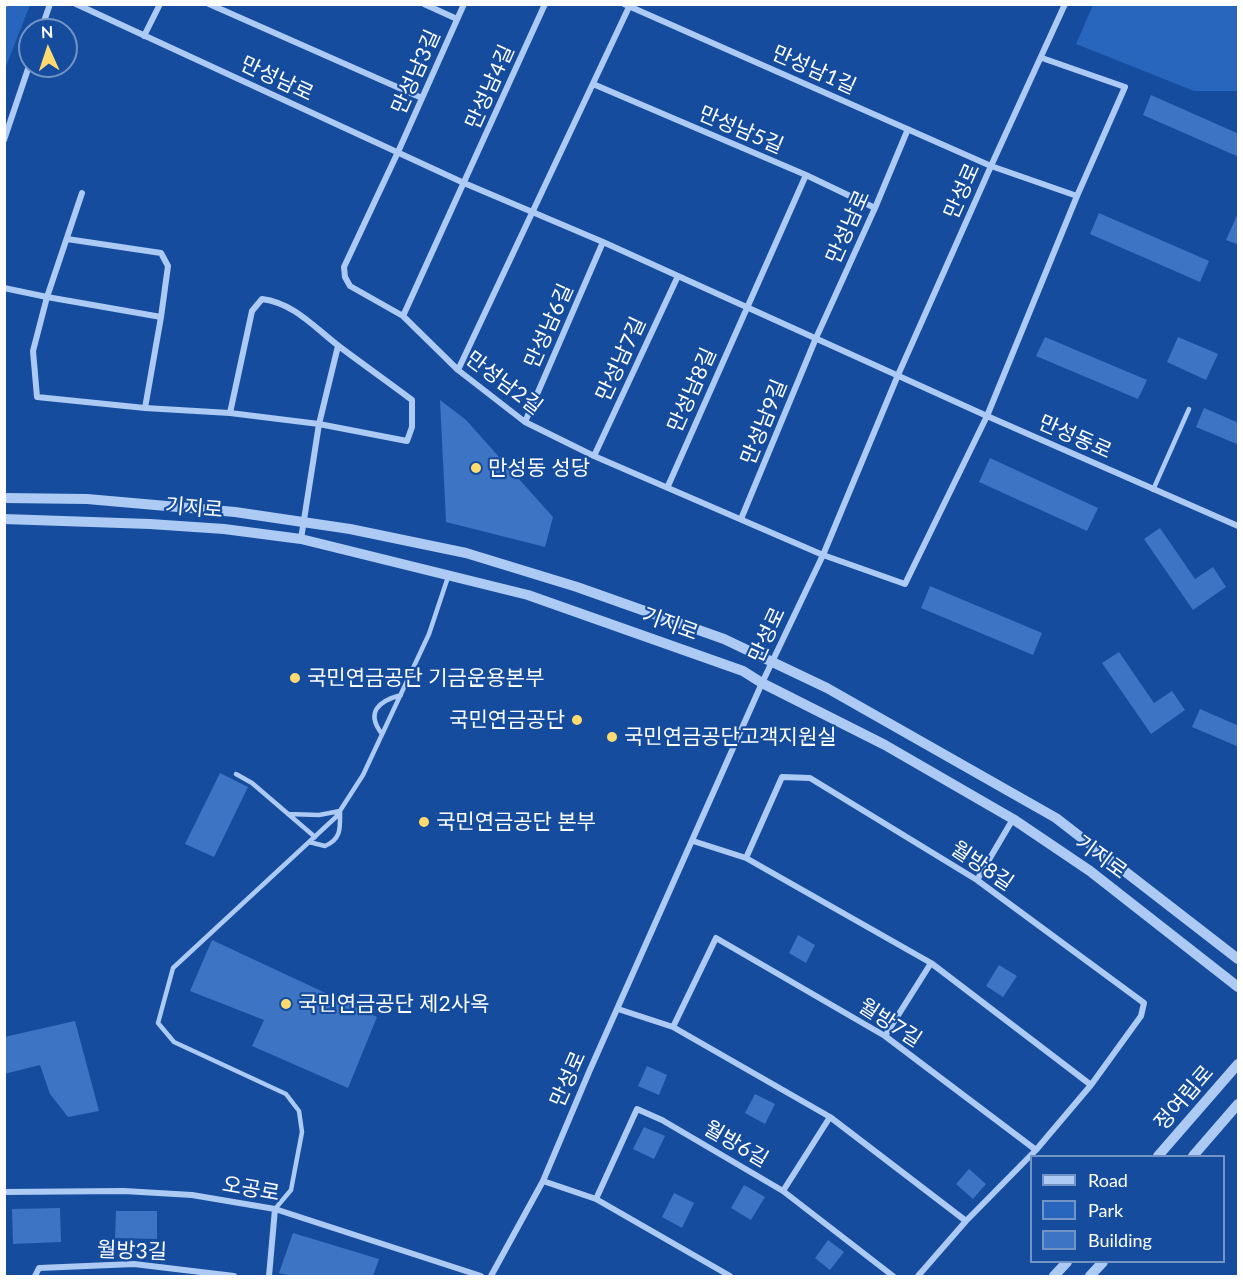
<!DOCTYPE html>
<html>
<head>
<meta charset="utf-8">
<style>
  body { margin:0 }
  #map { position:relative; width:1243px; height:1281px; overflow:hidden; background:#154c9e; font-family:Lato,sans-serif }
  canvas { display:block }
  .frame { position:absolute; inset:0; border:6px solid #fff; pointer-events:none }
  .legend { position:absolute; left:1030px; top:1155px; width:195px; height:108px; box-sizing:border-box; background:#154c9e; border:2px solid #7394c5; margin:0; padding:8px 10px; list-style:none; font-size:18px; color:#fff }
  .legend li { display:flex; align-items:center; gap:12px; height:30px }
  .legend b { width:30px; border:2px solid #7394c5 }
  .north { position:absolute; left:18px; top:18px; width:60px; height:60px; box-sizing:border-box; background:#154c9e; border:2px solid #7394c5; border-radius:50%; rotate:357deg; font-size:16px; font-weight:700; line-height:24px; text-align:center; color:#fff }
  .north::after { content:''; display:block; margin:auto; width:21px; height:27px; background:#ffdb6f; clip-path:polygon(50% 0,100% 100%,50% 72%,0 100%) }
</style>
</head>
<body>
<div id="map">
<canvas width="1243" height="1281"></canvas>
<div class="frame"></div>
<ul class="legend">
<li><b style="height:8px;background:#accaf3"></b>Road</li>
<li><b style="height:16px;background:#2865bc"></b>Park</li>
<li><b style="height:16px;background:#3d75c4"></b>Building</li>
</ul>
<div class="north">N</div>
</div>
<script>
const c = document.querySelector('canvas').getContext('2d');
c.lineJoin = 'round';
function fill(path, color) {
  c.fillStyle = color;
  c.fill(path, 'evenodd');
}
function trace(path, color, width, dash) {
  c.strokeStyle = color;
  c.lineWidth = width;
  c.lineCap = dash ? 'butt' : 'round';
  c.setLineDash(dash || []);
  c.stroke(path);
}
function drawText(font, color, halo, rows, align = 'center') {
  c.font = font + ' Lato,"Noto Sans KR",sans-serif';
  c.lineWidth = 4.5;
  c.setLineDash([]);
  c.textBaseline = 'middle';
  c.strokeStyle = halo;
  c.fillStyle = color;
  for (const [text, x, y, turn = 0] of rows) {
    c.save();
    c.translate(x, y);
    c.rotate((+turn || 0) * Math.PI / 180);
    c.textAlign = isNaN(turn) ? turn : align;
    if (halo) c.strokeText(text, 0, 0);
    c.fillText(text, 0, 0);
    c.restore();
  }
}
fill(new Path2D(`
  M5,4l25,1 -25,64 -1,-64z
  M1093,5h145v86h-44l-118,-47z`), '#2865bc');
fill(new Path2D(`
  M1151,95l88,39v23l-96,-42z
  M1239,211v34l-13,-5z
  M1099,213l110,48 -9,21 -110,-48z
  M1045,337l102,43 -9,19 -102,-43z
  M1178,337l40,17 -12,26 -39,-18z
  M440,400l26,20 87,97 -8,30 -99,-25z
  M1204,408l35,15v22l-43,-18z
  M990,458l108,50 -11,23 -108,-49z
  M1160,528l35,51 18,-12 13,20 -33,23 -49,-71z
  M930,586l112,47 -9,22 -112,-47z
  M1119,652l35,51 18,-12 13,19 -34,24 -49,-71z
  M1200,709l39,17v21l-47,-20z
  M220,773l28,14 -34,70 -29,-13z
  M798,935l17,10 -9,18 -17,-10z
  M212,940l165,77 -29,71 -96,-42 12,-26 -74,-29z
  M999,965l18,11 -14,21 -17,-11z
  M75,1021l24,90 -31,6 -18,-23 -10,-29 -36,9v-37z
  M647,1066l20,9 -8,20 -21,-9z
  M755,1094l20,10 -10,20 -20,-11z
  M644,1127l21,9 -11,23 -21,-10z
  M969,1169l17,15 -13,15 -17,-15z
  M744,1185l21,12 -14,23 -20,-12z
  M674,1193l20,10 -12,25 -20,-11z
  M60,1208l1,34 -48,2 -1,-35z
  M116,1211h41v28l-42,-1z
  M293,1233l86,26 -6,17h-82l-12,-3z
  M828,1240l16,12 -14,18 -15,-12z`), '#3d75c4');
trace(new Path2D(`
  M4,8l4,-4`), '#accaf3', 2, [3, 4.5]);
trace(new Path2D(`
  M1153,490l36,-81
  M382,734c-17,-22 -3,-33 19,-39
  M236,774l16,9 63,54
  M288,814l31,1 21,-4c0,16 2,28 -15,35l-16,-4
  M275,1209l16,-19 11,-58 -3,-21 -13,-17 -112,-52 -16,-19 15,-55 163,-151 27,-42 66,-141 19,-57`), '#accaf3', 4.5);
trace(new Path2D(`
  M76,4l388,179 139,59 384,174 251,110
  M209,4l213,94
  M424,4l33,15
  M464,4l-66,148 -54,115 1,10 5,9 53,30 55,54 67,52 69,34 229,99 82,29 82,-168 90,-220 48,-109 -83,-29
  M624,4l367,162 86,30
  M41,30l9,-26
  M144,36l16,-32
  M593,84l213,91 69,33
  M4,140l26,-77
  M67,239l94,14 7,13 -7,51 -16,91
  M4,288l43,9 35,-104
  M403,316l142,-312
  M161,317l-114,-20 -14,54 4,46 108,11 85,5 89,11 88,17 5,-14v-27c-24,-18 -48,-35 -72,-53 -25,-19 -46,-44 -78,-48l-10,12 -22,102
  M458,370l171,-363
  M525,422l78,-180
  M594,456l84,-180
  M668,486l138,-311
  M741,519l75,-181 59,-130 33,-79
  M301,539l18,-115 19,-78
  M693,841l53,17 185,105 160,122
  M746,858l36,-81 28,1 167,102 167,123 -3,13 -50,69 -55,65 -70,71 -48,55
  M977,880l36,-61
  M618,1009l55,18 157,90 136,104
  M673,1027l43,-89 169,98 151,114
  M885,1036l46,-73
  M543,1181l53,18 134,77
  M783,1191l47,-74
  M4,1192l120,-1 68,4 83,14 206,67
  M596,1199l41,-90 25,11 121,71 110,85
  M35,1276l4,-8 95,-4 100,12
  M269,1276l6,-67
  M491,1276l52,-95 46,-109 173,-389 61,-128 75,-180 93,-209 74,-162`), '#accaf3', 6);
trace(new Path2D(`
  M4,498l83,1 148,13 115,17 116,24 111,34 147,52 103,49 229,130 182,141
  M4,519l146,5 74,5 77,10 227,56 215,76 19,12 123,62 128,74 77,52 148,116
  M1158,1156l80,-92
  M1193,1156l45,-52
  M1054,1276l13,-14
  M1090,1276l13,-14`), '#accaf3', 10);
for (const [x, y, r, color] of [
  [476,468,6,"#ffdb6f"],
  [295,678,6,"#ffdb6f"],
  [577,720,6,"#ffdb6f"],
  [612,737,6,"#ffdb6f"],
  [424,822,6,"#ffdb6f"],
  [286,1004,6,"#ffdb6f"]
]) {
  const dot = new Path2D();
  dot.arc(x, y, r, 0, 2 * Math.PI);
  c.fillStyle = color;
  c.fill(dot);
  trace(dot, '#154c9e', 2);
}
drawText('21px', '#fff', '#154c9e', [
  ["만성남1길",814,70,24],
  ["만성남3길",416,72,-66],
  ["만성남로",277,79,25],
  ["만성남4길",490,87,-66],
  ["만성남5길",741,130,23],
  ["만성로",962,191,-66],
  ["만성남로",848,227,-66],
  ["만성남6길",549,326,-66],
  ["만성남7길",621,359,-65],
  ["만성남2길",504,383,37],
  ["만성남8길",692,390,-66],
  ["만성남9길",764,422,-68],
  ["만성동로",1075,437,24],
  ["기지로",194,508,5],
  ["기지로",670,624,20],
  ["만성로",767,635,-65],
  ["기지로",1101,857,36],
  ["월방8길",982,866,34],
  ["월방7길",890,1023,33],
  ["만성로",568,1079,-66],
  ["정여립로",1184,1098,-49],
  ["월방6길",736,1144,30],
  ["오공로",251,1189,10],
  ["월방3길",132,1251,2]
]);
drawText('21px', '#fff', '#154c9e', [
  ["만성동 성당",488,468],
  ["국민연금공단 기금운용본부",307,678],
  ["국민연금공단",565,720,"right"],
  ["국민연금공단고객지원실",624,737],
  ["국민연금공단 본부",436,822],
  ["국민연금공단 제2사옥",298,1004]
], 'left');
</script>
</body>
</html>
